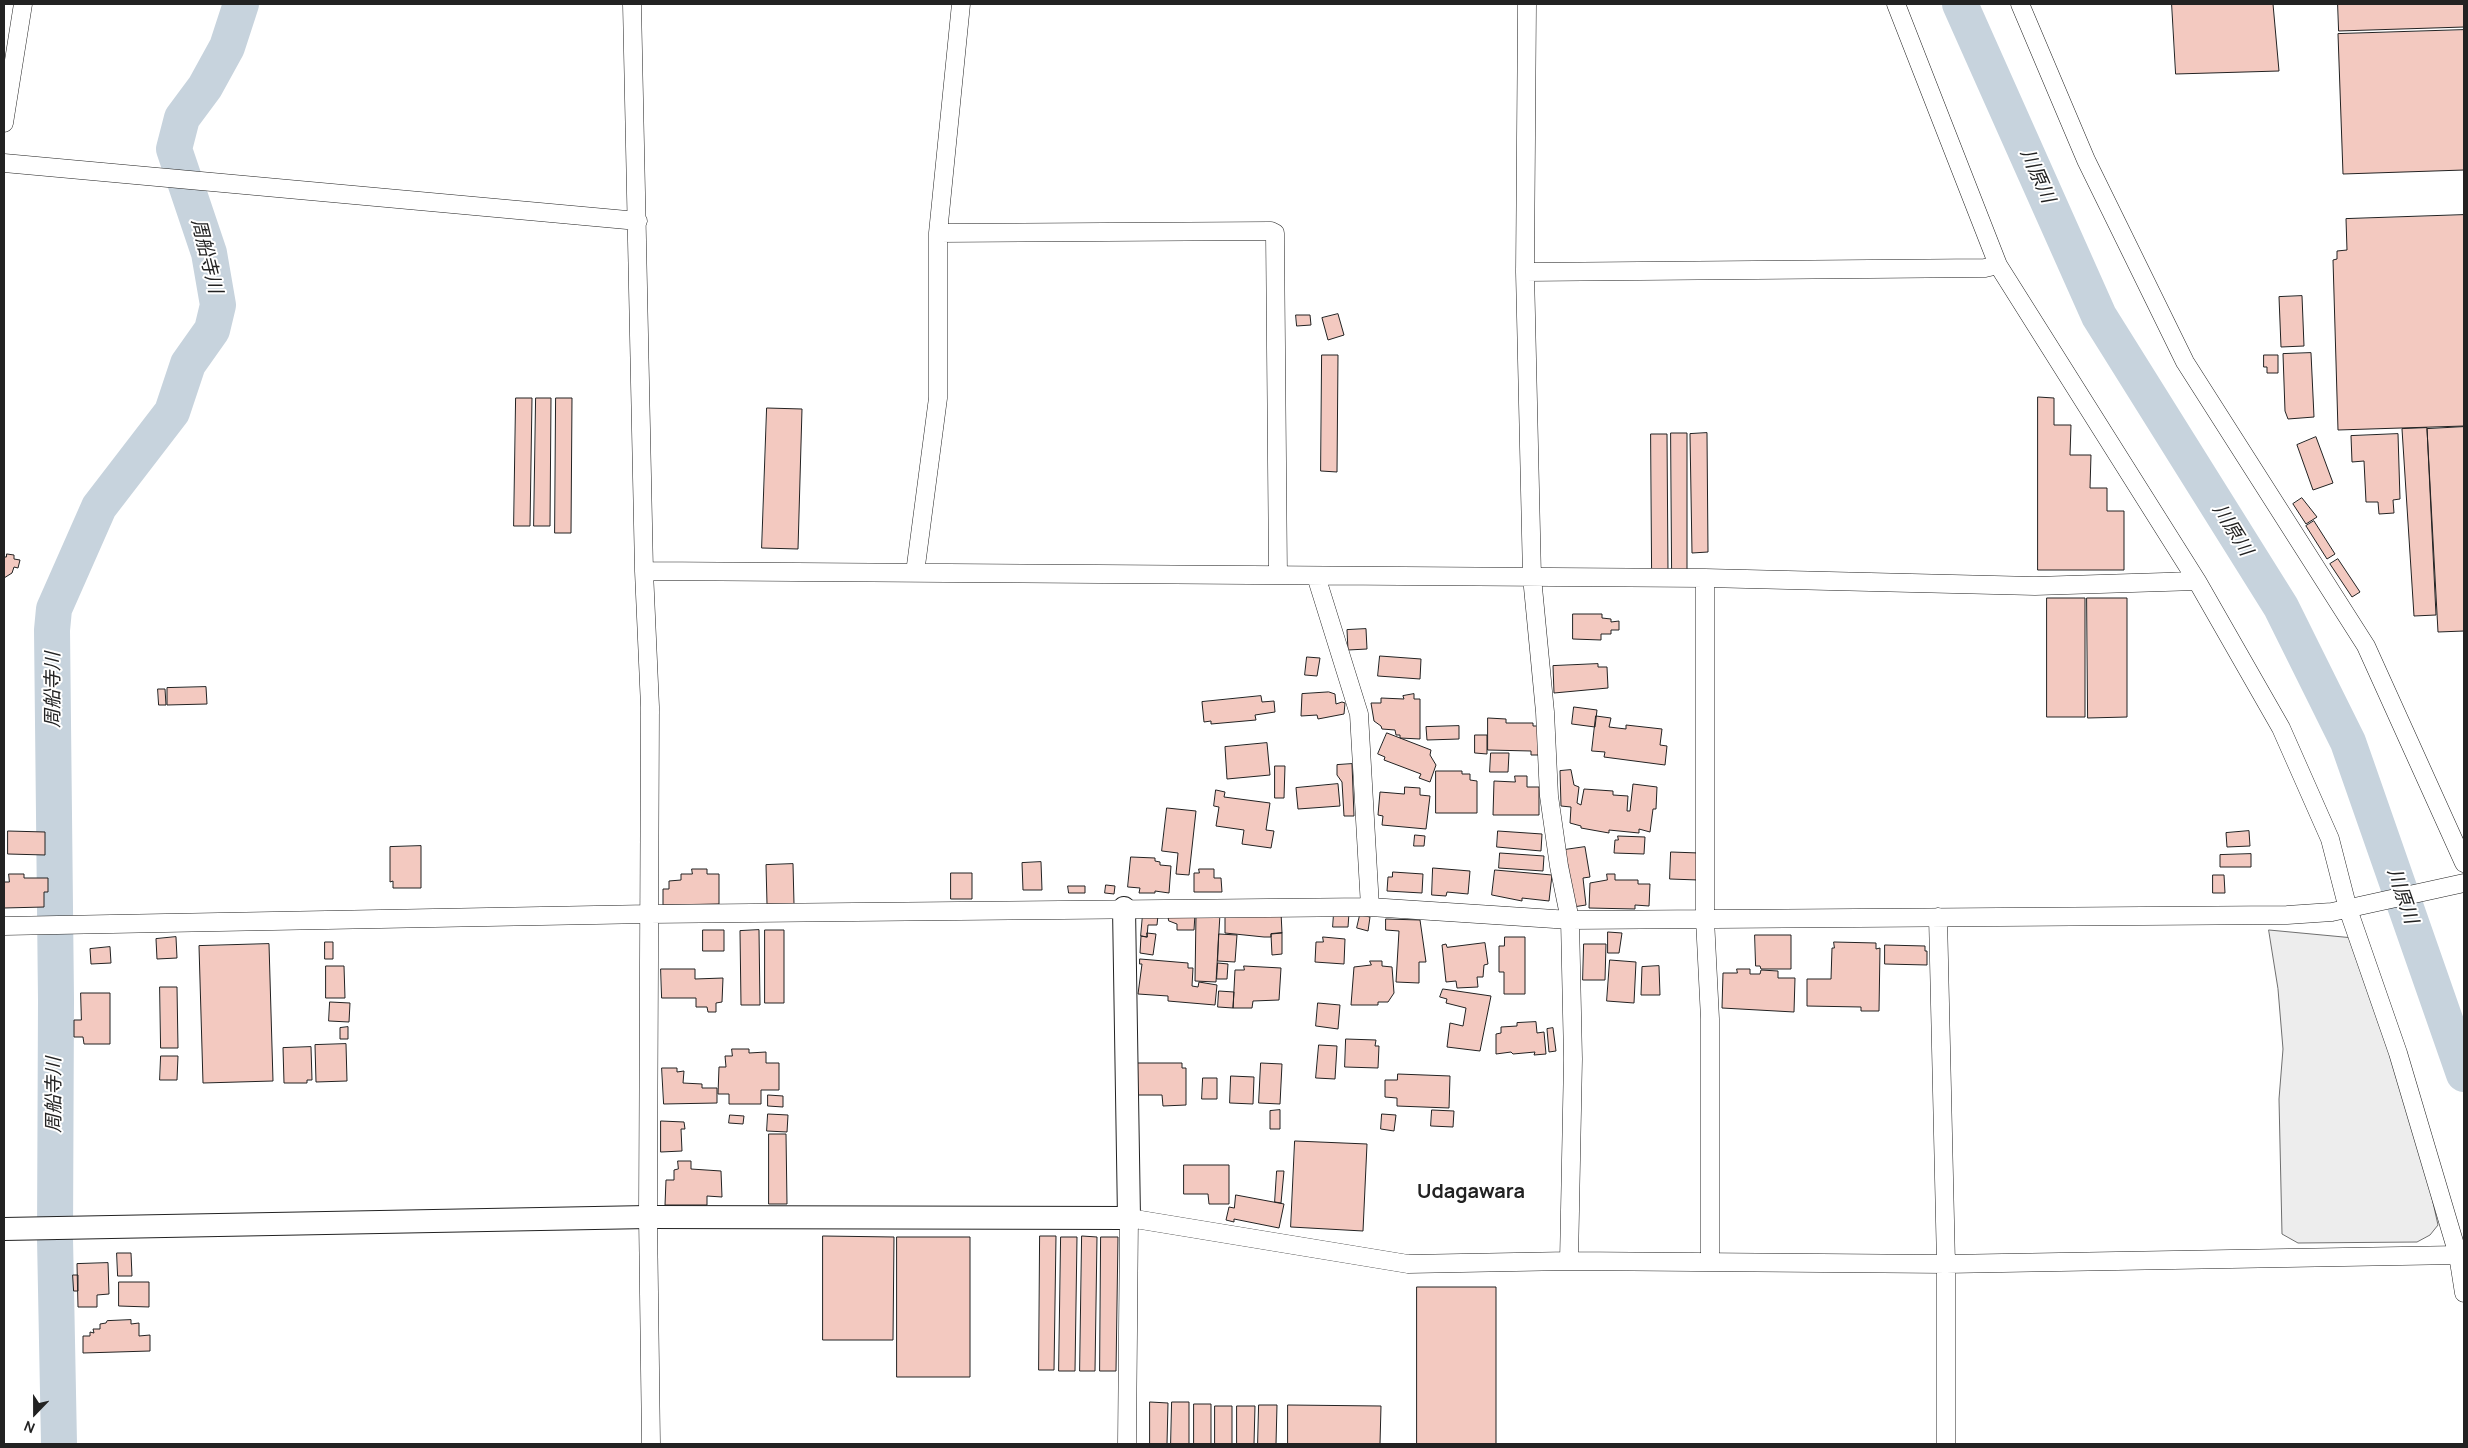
<!DOCTYPE html>
<html>
<head>
<meta charset="utf-8">
<style>
  body { margin:0 }
  #map { position:relative; width:2468px; height:1448px; overflow:hidden; background:#fff; font-family:Manrope,sans-serif }
  canvas { display:block }
  .frame { position:absolute; inset:0; border:5px solid #222; pointer-events:none }
  .north { position:absolute; left:10px; top:1388px; width:50px; height:50px; -webkit-text-stroke:4px #fff; paint-order:stroke; rotate:202deg; font-size:14px; font-weight:700; line-height:20px; text-align:center; color:#222 }
  .north::after { content:''; display:block; margin:auto; width:18px; height:22px; background:#222; clip-path:polygon(50% 0,100% 100%,50% 72%,0 100%) }
</style>
</head>
<body>
<div id="map">
<canvas width="2468" height="1448"></canvas>
<div class="frame"></div>
<div class="north">N</div>
</div>
<script>
const c = document.querySelector('canvas').getContext('2d');
c.lineJoin = 'round';
function fill(path, color) {
  c.fillStyle = color;
  c.fill(path, 'evenodd');
}
function trace(path, color, width, dash) {
  c.strokeStyle = color;
  c.lineWidth = width;
  c.lineCap = dash ? 'butt' : 'round';
  c.setLineDash(dash || []);
  c.stroke(path);
}
function drawText(font, color, halo, rows, align = 'center') {
  c.font = font + ' Manrope,"Noto Sans JP",sans-serif';
  c.lineWidth = 4;
  c.setLineDash([]);
  c.textBaseline = 'middle';
  c.strokeStyle = halo;
  c.fillStyle = color;
  for (const [text, x, y, turn = 0] of rows) {
    c.save();
    c.translate(x, y);
    c.rotate((+turn || 0) * Math.PI / 180);
    c.textAlign = isNaN(turn) ? turn : align;
    if (halo) c.strokeText(text, 0, 0);
    c.fillText(text, 0, 0);
    c.restore();
  }
}
const parking = new Path2D(`
  M2269,930l85,8 72,233 12,54 -8,10 -13,7 -119,1 -16,-9 -3,-135 4,-50 -5,-60z`);
fill(parking, '#ededed');
trace(parking, '#6f6f6f', 1);
trace(new Path2D(`
  M1960,4l139,312 182,291 67,135 116,332
  M59,1444l-4,-206 1,-238 -4,-370 2,-21 45,-102 73,-95 16,-48 24,-34 6,-25 -9,-52 -35,-104 8,-31 23,-31 22,-40 14,-43`), '#c7d3dd', 36);
const building = new Path2D(`
  M2172,4h101l6,67 -103,3z
  M2338,4h126v23l-125,4z
  M2464,30v140l-121,4 -5,-140z
  M2464,215v211l-126,4 -5,-170 4,-1v-8l10,-1 -1,-31z
  M2302,296l2,50 -23,1 -2,-50z
  M1338,314l6,21 -16,5 -6,-22z
  M1296,315h14l1,10 -14,1z
  M2311,353l3,64 -26,2 -3,-8 -2,-57z
  M1322,355h16l-1,117 -16,-1z
  M2264,355h14v18h-11v-6h-3z
  M2038,397l16,1v27h17l-1,30h21l-1,33h17v23h17v59h-86z
  M516,398h16l-2,128h-16z
  M536,398h15l-1,128h-16z
  M556,398h16l-1,135h-16z
  M767,408l35,1 -4,140 -36,-1z
  M2464,427v204l-26,1 -11,-203z
  M2427,428l9,187 -22,1 -12,-187z
  M1671,433h16v138h-15z
  M1707,433l1,119 -16,1 -2,-119z
  M1651,434h16l1,138h-16z
  M2398,434l2,65 -7,1 1,13 -15,1 -1,-12h-12l-2,-41 -12,1 -1,-26z
  M2316,437l17,46 -20,7 -16,-45z
  M2302,498l15,19 -11,7 -13,-20z
  M2314,521l21,33 -8,5 -21,-33z
  M7,554l7,1v4l6,1 -2,8 -4,-1 -2,6 -8,5v-21h2z
  M2338,559l22,33 -8,5 -22,-33z
  M2047,598h38v119h-38z
  M2087,598h40v119l-39,1z
  M1573,614h29v4l9,1v3l8,-1v9h-8v4h-10v6l-28,-1z
  M1366,629l1,20 -19,1 -1,-20z
  M1380,656l41,3 -1,20 -42,-3z
  M1307,657l13,1 -3,18 -12,-1z
  M1598,664v3h9l1,21 -54,5 -1,-27z
  M206,687l1,17 -40,1v-17z
  M158,689h7l1,16h-7z
  M1329,692l6,2 1,10 6,-2 3,1 -1,11 -26,5 -1,-4 -16,1 1,-22z
  M1414,694v5h6v40l-20,-1v-3h-4l-1,-5 -13,-1 -1,-3 -7,-5 -3,-18h10v-5l23,1 -1,-3z
  M1261,696l1,6 12,-1 1,11 -20,3 1,5 -45,4v-3l-7,1 -2,-20z
  M1574,707l23,3 -2,17 -23,-3z
  M1596,716l15,2 -2,9 17,2v-4l36,4 -2,16 7,1 -2,19 -61,-8 1,-5 -13,-1z
  M1488,718l18,1v4h27v3h7v29h-9v-4l-43,-1z
  M1459,726v13l-32,1 -1,-13z
  M1387,733l44,17 -1,5 6,10 -6,17 -11,-4 2,-4 -37,-14 1,-3 -7,-3z
  M1475,735h12v19l-12,-1z
  M1267,743l3,32 -43,4 -2,-32z
  M1491,753h18l-1,19h-18z
  M1352,764l2,52h-10l-2,-34 -5,-7v-10z
  M1275,766h10l-1,32h-9z
  M1571,770l3,15 5,2 -2,16 4,2 3,-16 29,2v4l15,1 -1,15h3l3,-27 24,3 -1,22h-3l-3,23 -11,-3v4l-30,-3v3l-28,-5v-2l-11,-3 1,-16 -10,-1 -1,-35z
  M1436,771h26v3h8v6l7,1v32h-41z
  M1515,776h12v11h12v28h-46l1,-34 21,1z
  M1338,784l2,22 -42,3 -2,-21z
  M1405,787l15,1v7l10,1 -4,33 -44,-4 1,-9 -5,-1 2,-23 24,2z
  M1216,790l9,2 -1,5 46,6 -4,27 8,1 -3,17 -29,-4 2,-14 -28,-4 3,-19 -5,-1z
  M1167,808l29,3 -7,64 -13,-1 2,-21 -16,-2z
  M8,831l37,1v23l-37,-1z
  M1498,831l44,3 -1,17 -44,-4z
  M2249,831l1,15 -23,1 -1,-14z
  M1415,835l10,1 -1,10h-10z
  M1618,836l27,1 -1,17 -30,-1 1,-13h3z
  M421,846v42h-28v-7l-3,1v-35z
  M1585,847l5,30 -7,1 3,27 -13,2 -9,-57z
  M1671,852l28,1 -1,27 -28,-1z
  M1500,853l44,3 -1,15 -44,-3z
  M2251,854v13h-31v-12z
  M1131,857l24,1v3l5,1v3l11,1 -2,27 -14,-2v2h-16l1,-5 -12,-1z
  M1041,862l1,28h-19l-1,-27z
  M793,864l1,40h-27l-1,-39z
  M1433,868l37,3 -2,23 -21,-2 -1,4 -14,-1z
  M692,869h15v5h12v30l-56,1v-16h6v-8l12,-1v-6h11z
  M1199,869h15v9h7l1,14h-28v-19h5z
  M1495,870l57,5 -3,26 -27,-3v3l-30,-6z
  M1393,872l30,2 -1,19 -35,-2 1,-14h4z
  M951,873h21v26h-21z
  M9,874h15v4h24v14h-4v15l-40,1v-26h5z
  M1607,874h8v6h23v4h12l-1,22 -14,-1v4l-46,-1 1,-25 17,-3z
  M2213,875h11l1,18h-12z
  M1106,885l9,1 -1,8 -9,-1z
  M1068,886h17v7h-16z
  M1281,912l1,21 -11,1v3h-7l-39,-4v-20z
  M1334,913h15l-1,14h-15z
  M1143,914l15,1 -1,10h-9l-1,12 -6,-1z
  M1168,914h27l-1,16h-17v-6l-8,-3z
  M1220,914l-4,68 -21,-1 1,-66z
  M1360,915l10,2 -2,14 -11,-3z
  M1386,919l34,1 6,42h-7v21l-23,-1 3,-51 -13,-1z
  M703,930h21v21h-21z
  M759,930l1,75h-19l-1,-74z
  M765,930h19v73h-19z
  M1608,932l14,1 -3,20h-11z
  M1147,933l9,1 -3,21 -13,-2 1,-17 6,1z
  M1282,933v21l-10,1 -1,-21z
  M1219,934l18,1 -2,27 -17,-1z
  M1755,935h36v34h-30l-1,-3h-4z
  M176,937l1,21 -20,1 -1,-20z
  M1323,937l22,2 -1,25 -29,-2 1,-20h7z
  M1505,937h20v57h-21v-22h-5v-26h5z
  M325,942h8v17h-8z
  M1834,942l42,1v6l4,-1 -1,63h-18v-4l-54,-1v-27h24l1,-31h2z
  M1485,943l3,21 -4,1 -1,12h-6l1,10 -21,1 -1,-7 -10,1 -4,-37 4,-1 1,3z
  M269,944l4,137 -70,2 -4,-137z
  M1584,944h22l-1,36h-22z
  M1885,945l40,1v5h2v14l-42,-1z
  M110,947l1,16 -20,1 -1,-15z
  M1140,959l48,4v5h5l-1,18 6,1 1,-5 18,3 -2,20 -47,-4v-5l-30,-2 4,-30h-2z
  M1610,960l26,2 -2,41 -27,-2z
  M1370,961h12v5l10,1 2,26 -6,9h-10v3h-27l3,-38 17,-2z
  M1218,963l10,1 -1,15h-10z
  M326,966h18l1,32h-19z
  M1244,966l37,2 -2,32 -26,1 -1,7h-19l2,-38h9z
  M1659,966l1,29h-19l1,-28z
  M661,969h34v10l28,-1 -1,24 -6,1v9h-8l-1,-5h-11v-9h-34z
  M1737,969h13v5h10l1,-4 17,1v7h17l-1,34 -72,-4 1,-35h14z
  M160,987h17l1,61h-17z
  M1443,989l48,7 -11,55 -33,-4 3,-24 13,3 3,-18 -20,-5 1,-4 -7,-2z
  M1219,991l15,1 -1,16 -15,-1z
  M81,993h29v51h-26l-1,-7h-9v-17h7z
  M330,1002l20,1 -1,19 -20,-1z
  M1318,1003l22,2 -2,24 -22,-3z
  M1536,1022l1,11 7,-1 2,22 -12,1 1,-3 -22,2 -2,-2 -15,2v-20l5,-1v-6l16,-1v-3z
  M348,1027v12h-8v-11z
  M1553,1028l3,23 -7,1 -2,-23z
  M1346,1039l30,1 -1,6h4l-1,22 -33,-1z
  M346,1044l1,37 -31,1 -1,-37z
  M1319,1045l18,1 -2,33 -19,-1z
  M311,1047l1,33h-5v3h-23l-1,-35z
  M732,1049h17v4l17,-1v11h13v27h-18v14h-32v-10h-11l1,-27h7l-1,-11h7z
  M161,1056h17l-1,24h-17z
  M1137,1063h45v5h4v37l-23,1 -1,-11h-24z
  M1261,1063l21,1 -2,40 -21,-1z
  M662,1068h15v4l7,-1 -1,12 19,1v4h15v15l-53,1z
  M1398,1074l52,2 -1,32 -52,-2v-8l-12,-1v-17h12z
  M1231,1076l23,1 -1,27 -23,-1z
  M1203,1078h14v21h-15z
  M768,1095l15,1v11l-15,-1z
  M1280,1110v19h-10v-18z
  M1432,1110l22,1 -1,16 -22,-1z
  M768,1114l20,1 -1,17 -20,-1z
  M1382,1114l14,1 -2,16 -13,-2z
  M730,1115l14,1 -1,8 -14,-1z
  M661,1121l23,1 1,7h-4l1,22 -21,1z
  M769,1134h17l1,70h-18z
  M1295,1141l72,3 -4,87 -72,-4z
  M678,1161h13v8l30,2 1,26 -15,-1v9h-42l1,-25h8v-10l4,-1z
  M1184,1165h45v39h-20l-1,-10h-24z
  M1277,1171h7l-3,32 -6,-1z
  M1236,1195l48,9 -5,24 -45,-9v3l-8,-2 3,-13 5,1z
  M823,1236l71,1 -1,103h-70z
  M1040,1236h16l-2,134h-15z
  M1082,1236l15,1 -2,134h-15z
  M897,1237h73v140h-73z
  M1061,1237h16l-2,134h-16z
  M1101,1237h17l-2,134h-16z
  M117,1253h14l1,23h-14z
  M108,1263l1,31 -12,1v12h-19l-1,-43z
  M73,1275h5v16h-4z
  M119,1282h30v25l-30,-1z
  M1417,1287h79v157h-79z
  M131,1320v4l8,-1v13l11,-1v16l-67,2v-17h7v-4l4,1 -1,-4h7v-5l6,-1 1,-2z
  M1150,1402l18,1 -1,41h-17z
  M1172,1402h17v42h-18z
  M1194,1404h17v40h-17z
  M1259,1405h18l-1,39h-18z
  M1288,1405l93,1 -1,38h-92z
  M1215,1406h17v38h-17z
  M1237,1406h18l-1,38h-17z`);
fill(building, '#f3c9c0');
trace(building, '#222', 1);
const minor = new Path2D(`
  M632,4l12,567 6,136 -2,510 3,227
  M1527,4l-2,268 7,305 13,135 4,84 10,70 11,54 3,139 -4,202
  M1896,4l102,261 199,316 84,147 49,111 18,70 50,144 60,202 6,38
  M2020,4l66,156 99,202 181,284 98,217
  M4,123l19,-119
  M4,163l634,58
  M938,233l333,-2 4,2 3,342
  M1525,272l460,-4 13,-3
  M644,571l1061,7 330,8 162,-5
  M915,573l23,-175v-165l23,-229
  M1316,576l43,138 11,193
  M1705,578v341l5,100v243
  M1938,917l8,347v180
  M4,926l645,-12 721,-7 200,13 717,-5 45,-3 132,-29
  M1127,1444l2,-226 279,46 161,-3 377,3 512,-9`);
const tertiary = new Path2D(`
  M4,1229l644,-12 481,1 -5,-310`);
trace(minor, '#222', 19);
trace(tertiary, '#222', 24);
trace(minor, '#fff', 18);
trace(tertiary, '#fff', 22);
drawText('italic 19px', '#222', '#fff', [
  ["川原川",2037,176,66],
  ["周船寺川",206,256,76],
  ["川原川",2232,530,58],
  ["周船寺川",54,690,-90],
  ["川原川",2402,896,71],
  ["周船寺川",55,1095,-90]
]);
drawText('bold 20px', '#222', '#fff', [
  ["Udagawara",1471,1192]
]);
</script>
</body>
</html>
